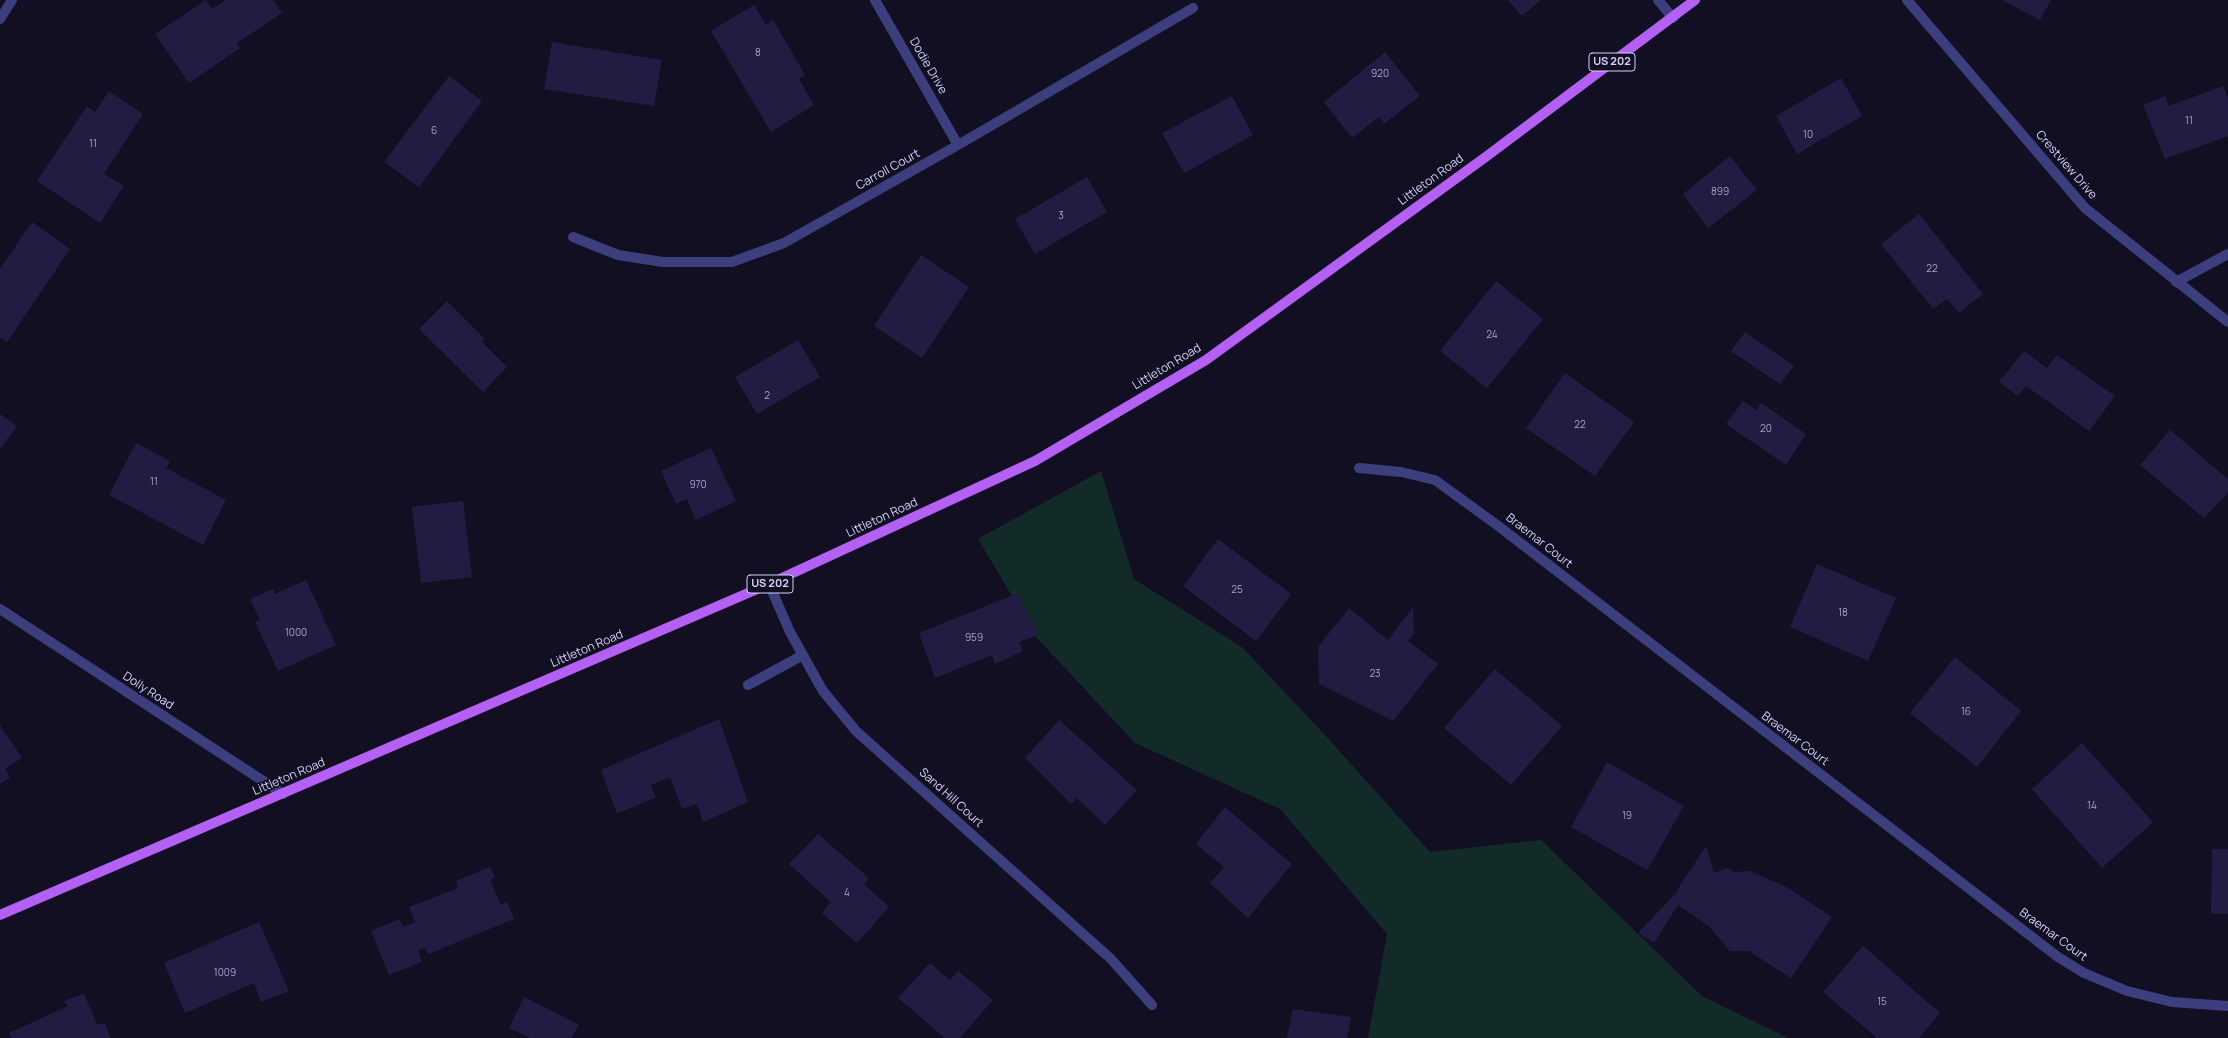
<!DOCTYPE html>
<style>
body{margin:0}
canvas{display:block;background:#110f21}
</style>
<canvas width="2228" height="1038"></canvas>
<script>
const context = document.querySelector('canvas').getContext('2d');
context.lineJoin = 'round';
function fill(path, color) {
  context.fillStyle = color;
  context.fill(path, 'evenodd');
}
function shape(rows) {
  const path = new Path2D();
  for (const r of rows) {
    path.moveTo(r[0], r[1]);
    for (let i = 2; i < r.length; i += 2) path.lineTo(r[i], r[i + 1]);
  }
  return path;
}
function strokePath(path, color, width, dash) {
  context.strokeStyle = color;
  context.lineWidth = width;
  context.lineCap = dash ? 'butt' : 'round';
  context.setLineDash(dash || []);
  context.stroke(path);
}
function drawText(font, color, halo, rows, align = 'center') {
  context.font = font + ' Manrope,sans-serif';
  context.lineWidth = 3.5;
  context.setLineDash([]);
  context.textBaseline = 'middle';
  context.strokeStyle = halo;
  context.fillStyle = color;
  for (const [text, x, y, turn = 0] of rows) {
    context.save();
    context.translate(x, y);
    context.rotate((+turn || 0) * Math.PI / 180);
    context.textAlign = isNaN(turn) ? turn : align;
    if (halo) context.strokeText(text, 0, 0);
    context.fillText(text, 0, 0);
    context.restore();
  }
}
fill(shape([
 [1101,471,1134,579,1243,648,1325,735,1430,852,1541,840,1702,996,1788,1038,1368,1038,1387,934,1280,809,1135,743,1037,638,978,539]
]), '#122b29');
fill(shape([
 [206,0,212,9,226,0,273,0,282,13,237,43,240,48,189,83,155,34],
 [1508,0,1541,0,1522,16],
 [2002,0,2051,0,2040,20],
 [754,5,766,25,773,20,805,75,799,79,814,105,771,132,711,31],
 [552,42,662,60,654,106,544,89],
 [1385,52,1420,96,1384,124,1379,117,1352,138,1324,102],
 [449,76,482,101,419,187,384,162],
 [1841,78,1862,116,1797,154,1776,116],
 [2223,86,2228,99,2228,136,2165,159,2143,105,2165,96,2169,106],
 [109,91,143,114,104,174,124,186,100,223,37,181,87,106,95,112],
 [1232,96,1253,135,1184,173,1162,133],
 [1730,156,1757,190,1708,228,1683,194],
 [1087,177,1107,212,1035,254,1015,219],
 [1919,214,1983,294,1959,313,1947,299,1933,309,1881,244],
 [32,222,70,249,7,342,0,337,0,269],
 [921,255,969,287,922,358,874,326],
 [1496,281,1543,319,1487,388,1440,351],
 [447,301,485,339,482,342,507,367,483,392,419,329],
 [1745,332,1794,366,1780,384,1731,351],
 [798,340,820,377,757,414,735,377],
 [2024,351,2047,368,2057,355,2115,396,2089,431,2026,386,2018,396,1999,382],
 [1565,373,1634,422,1595,476,1526,428],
 [1743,401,1756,410,1761,403,1806,434,1786,465,1726,424],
 [0,414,17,426,0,450],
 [2170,430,2228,479,2228,493,2204,518,2140,465],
 [136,443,170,461,166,468,226,500,203,545,109,495],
 [711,448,736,501,696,520,687,499,676,504,661,471],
 [463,501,472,577,421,583,412,507],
 [1218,539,1291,594,1256,641,1183,586],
 [1817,564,1896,598,1868,661,1790,627],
 [306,580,336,645,278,671,255,622,260,620,250,599,273,589,275,594],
 [1018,593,1038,635,1019,642,1023,651,995,664,992,655,935,678,919,633],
 [1413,607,1414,634,1408,641,1438,664,1393,721,1319,684,1318,647,1349,608,1388,640],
 [1955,657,2021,711,1977,767,1910,713],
 [1495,669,1562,726,1511,785,1444,728],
 [719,719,748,802,703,822,697,804,682,809,670,777,651,785,656,797,617,814,601,770],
 [1059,720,1137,790,1105,825,1077,798,1071,804,1025,758],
 [0,725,22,758,5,769,10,777,0,784],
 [2082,743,2153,822,2102,868,2032,789],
 [1607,762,1684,806,1647,870,1571,827],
 [1225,807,1292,864,1248,918,1210,883,1224,867,1196,844],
 [818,834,869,878,864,884,889,907,857,943,822,913,831,902,789,864],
 [1706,846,1714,873,1728,868,1734,872,1750,871,1788,888,1832,917,1791,978,1749,951,1730,951,1710,927,1678,905,1654,943,1638,933,1677,892,1677,890],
 [2212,849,2228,849,2228,914,2211,914],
 [490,867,495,877,490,880,501,905,507,902,514,919,428,954,425,948,418,950,422,962,389,975,371,931,399,919,403,927,415,922,409,907,458,888,456,881],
 [259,922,289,991,261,1002,254,983,185,1013,164,963],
 [1863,946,1940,1013,1919,1038,1877,1038,1823,992],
 [930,963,950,980,958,971,993,1000,960,1038,945,1038,898,998],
 [84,994,97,1024,105,1024,111,1038,12,1038,9,1033,68,1006,63,1001],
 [524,997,579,1025,571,1038,530,1038,509,1028],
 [1293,1009,1351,1017,1347,1038,1287,1038]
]), '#211c41');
strokePath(shape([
 [875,0,958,145],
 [1658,0,1673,18],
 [1907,0,2085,208,2228,322],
 [0,19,12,0],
 [573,237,618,255,663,262,732,262,784,243,958,145,1193,8],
 [2176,282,2228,254],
 [1359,468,1401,472,1435,480,1497,525,2058,957,2084,973,2127,991,2172,1002,2228,1006],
 [769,584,790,632,823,691,856,731,1111,959,1152,1005],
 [0,609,283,794],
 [748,685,803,655]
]), '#3d3e7e', 10);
strokePath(shape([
 [0,915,769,584,1035,461,1206,360,1487,156,1695,0]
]), '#b460f5', 10);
drawText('10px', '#a7a4cd', null, [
 ["8",758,53],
 ["920",1380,74],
 ["11",2189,121],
 ["6",434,131],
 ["10",1808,135],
 ["11",93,144],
 ["899",1720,192],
 ["3",1061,216],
 ["22",1932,269],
 ["24",1492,335],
 ["2",767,396],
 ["22",1580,425],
 ["20",1766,429],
 ["11",154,482],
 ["970",698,485],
 ["25",1237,590],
 ["18",1843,613],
 ["1000",296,633],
 ["959",974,638],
 ["23",1375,674],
 ["16",1966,712],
 ["14",2092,806],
 ["19",1627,816],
 ["4",847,893],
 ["1009",225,973],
 ["15",1882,1002]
]);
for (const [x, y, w] of [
 [1612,62,46],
 [770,584,46]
]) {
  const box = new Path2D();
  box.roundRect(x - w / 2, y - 9, w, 18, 3);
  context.fillStyle = '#110f21';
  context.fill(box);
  strokePath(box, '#d4d2fc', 1);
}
drawText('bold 11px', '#d4d2fc', null, [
 ["US 202",1612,62],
 ["US 202",770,584]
]);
drawText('12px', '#d4d2fc', '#110f21', [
 ["Dodie Drive",928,66,60],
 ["Crestview Drive",2066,165,49],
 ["Carroll Court",888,170,-29],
 ["Littleton Road",1431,180,-36],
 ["Littleton Road",1167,367,-31],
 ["Littleton Road",882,518,-25],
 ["Braemar Court",1539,541,38],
 ["Littleton Road",587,649,-23],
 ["Dolly Road",148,691,33],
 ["Braemar Court",1795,739,37],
 ["Littleton Road",289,777,-23],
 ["Sand Hill Court",951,798,42],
 ["Braemar Court",2053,935,36]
]);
</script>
